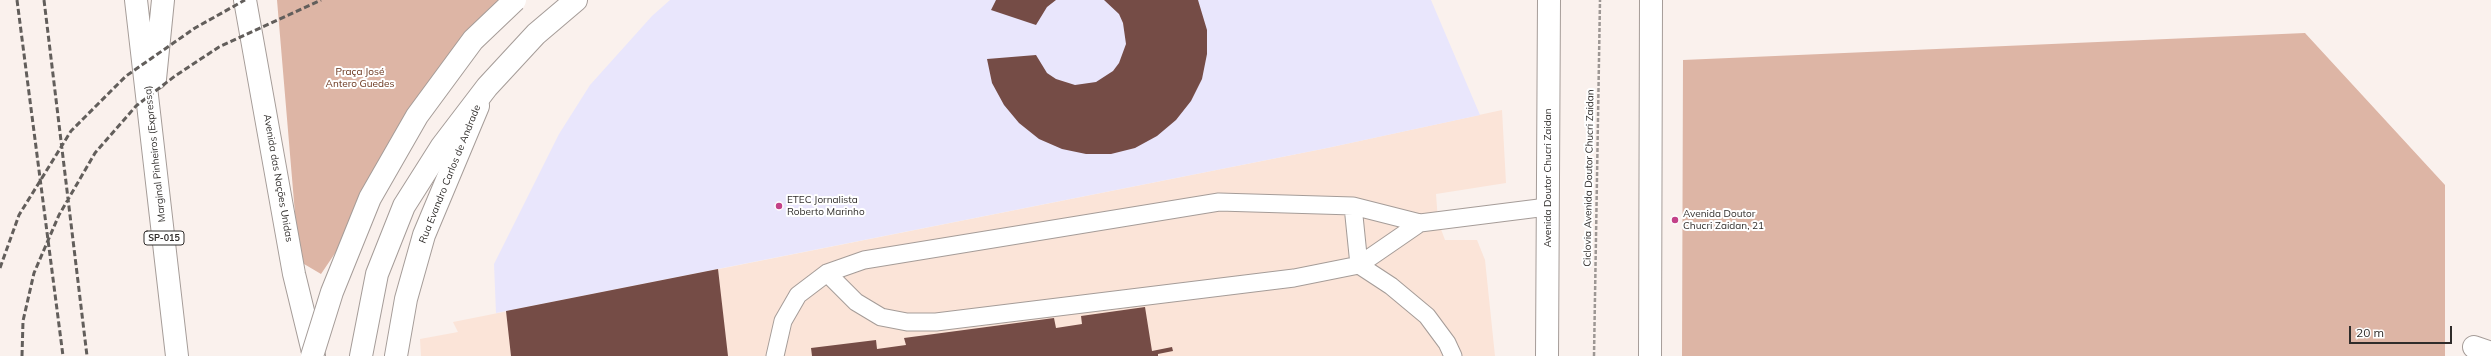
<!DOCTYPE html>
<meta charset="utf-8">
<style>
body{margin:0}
#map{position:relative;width:2491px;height:356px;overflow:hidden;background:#faf1ed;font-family:Mulish,sans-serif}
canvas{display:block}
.scale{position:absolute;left:2349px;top:326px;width:103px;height:18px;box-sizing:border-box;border:2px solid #2f2c2a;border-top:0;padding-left:5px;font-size:12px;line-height:14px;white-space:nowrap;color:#2f2c2a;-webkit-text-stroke:3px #fff;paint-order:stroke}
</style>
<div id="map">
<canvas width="2491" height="356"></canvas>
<div class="scale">20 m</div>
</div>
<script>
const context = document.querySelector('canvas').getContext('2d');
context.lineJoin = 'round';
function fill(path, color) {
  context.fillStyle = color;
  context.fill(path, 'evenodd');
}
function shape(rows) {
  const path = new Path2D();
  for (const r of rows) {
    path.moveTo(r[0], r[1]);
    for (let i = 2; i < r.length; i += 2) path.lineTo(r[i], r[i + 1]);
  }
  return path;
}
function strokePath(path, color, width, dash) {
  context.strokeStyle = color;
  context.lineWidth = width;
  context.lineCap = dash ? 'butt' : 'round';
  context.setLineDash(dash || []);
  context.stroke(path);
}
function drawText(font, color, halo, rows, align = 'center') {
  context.font = font + ' Mulish,sans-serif';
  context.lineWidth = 4;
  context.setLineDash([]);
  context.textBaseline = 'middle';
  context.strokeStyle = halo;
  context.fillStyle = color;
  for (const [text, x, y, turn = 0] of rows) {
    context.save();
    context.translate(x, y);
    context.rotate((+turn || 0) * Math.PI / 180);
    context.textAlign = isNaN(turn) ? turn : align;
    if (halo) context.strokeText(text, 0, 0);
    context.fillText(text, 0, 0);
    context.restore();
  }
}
fill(shape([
 [1502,110,1506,183,1436,194,1438,221,1445,240,1477,240,1485,260,1495,356,421,356,420,339,458,332,453,322,1327,148]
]), '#fbe4d8');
fill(shape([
 [670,0,1431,0,1480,115,1327,148,496,313,494,264,559,134,590,85,652,16]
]), '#e9e6fc');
fill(shape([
 [277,0,524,0,448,86,321,274,299,261],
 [2305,33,2445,185,2445,356,1682,356,1683,60]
]), '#ddb5a5');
fill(shape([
 [996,0,1056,0,1047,7,1036,25,991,10],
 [1104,0,1198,0,1207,30,1207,54,1202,79,1191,101,1176,120,1157,136,1135,148,1111,154,1086,154,1062,149,1039,139,1019,123,1004,105,992,83,987,59,1036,55,1047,73,1056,79,1075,85,1096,82,1113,71,1119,63,1126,44,1123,23,1119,14],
 [718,269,728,356,511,356,506,311],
 [1145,307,1152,351,1172,347,1173,351,1158,354,1158,356,812,356,811,348,876,340,877,349,906,345,904,338,1054,318,1056,328,1082,324,1081,316]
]), '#754c46');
const service = shape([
 [1353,206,1359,265,1391,286,1427,316,1447,343,1453,356],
 [827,273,856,302,881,317,907,322,936,322,1294,278,1359,265,1420,223],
 [775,356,783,321,798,295,827,273,864,260,1219,202,1353,206,1420,223,1547,207]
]);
const minor = shape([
 [2474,347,2491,353]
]);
const primary = shape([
 [396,356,406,299,424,235,478,106],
 [1547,356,1549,0],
 [1650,356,1651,0]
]);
const trunk = shape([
 [245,0,294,274,314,356],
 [361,356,377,274,404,206,442,146,487,87,536,34,576,0]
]);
const motorway = shape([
 [136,0,177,356],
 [155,79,163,0]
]);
strokePath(service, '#a59c98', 19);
strokePath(minor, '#a59c98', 24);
strokePath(primary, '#a59c98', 24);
strokePath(trunk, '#a59c98', 24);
strokePath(motorway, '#a59c98', 24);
strokePath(shape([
 [1594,356,1600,0]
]), '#9d9794', 2.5, [4, 2]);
strokePath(service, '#fff', 17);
strokePath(minor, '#fff', 22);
strokePath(primary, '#fff', 22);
strokePath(trunk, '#fff', 22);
strokePath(motorway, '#fff', 22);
strokePath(shape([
 [17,0,63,356],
 [44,0,87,356],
 [0,268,19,215,71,131,126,76,195,28,245,0],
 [22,356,23,321,34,273,59,215,95,153,136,106,175,76,219,47,321,0]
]), '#625e5b', 3, [6, 3]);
const trunkBridge = shape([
 [312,356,332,292,370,198,417,116,473,40,515,0]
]);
strokePath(trunkBridge, '#a59c98', 24, []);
strokePath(trunkBridge, '#fff', 22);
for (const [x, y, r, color] of [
 [779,206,4,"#c34188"],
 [1675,220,4,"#c34188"]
]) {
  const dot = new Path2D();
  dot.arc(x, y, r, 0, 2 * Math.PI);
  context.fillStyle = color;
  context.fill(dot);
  strokePath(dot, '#fff', 1.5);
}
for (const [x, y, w] of [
 [164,238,40]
]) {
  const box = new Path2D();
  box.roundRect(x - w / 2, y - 7, w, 14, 3);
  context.fillStyle = '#fff';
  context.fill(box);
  strokePath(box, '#2f2c2a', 1);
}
drawText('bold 9px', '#2f2c2a', null, [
 ["SP-015",164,238]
]);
drawText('10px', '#663017', '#fff', [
 ["Praça José",360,72],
 ["Antero Guedes",360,84]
]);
drawText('10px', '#2f2c2a', '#fff', [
 ["Marginal Pinheiros (Expressa)",155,154,-96],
 ["Rua Evandro Carlos de Andrade",450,174,-68],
 ["Avenida das Nações Unidas",278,178,80],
 ["Avenida Doutor Chucri Zaidan",1548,178,-90],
 ["Ciclovia Avenida Doutor Chucri Zaidan",1589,178,-89]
]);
drawText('10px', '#2f2c2a', '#fff', [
 ["ETEC Jornalista",787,200],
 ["Roberto Marinho",787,212],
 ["Avenida Doutor",1683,214],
 ["Chucri Zaidan, 21",1683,226]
], 'left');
</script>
